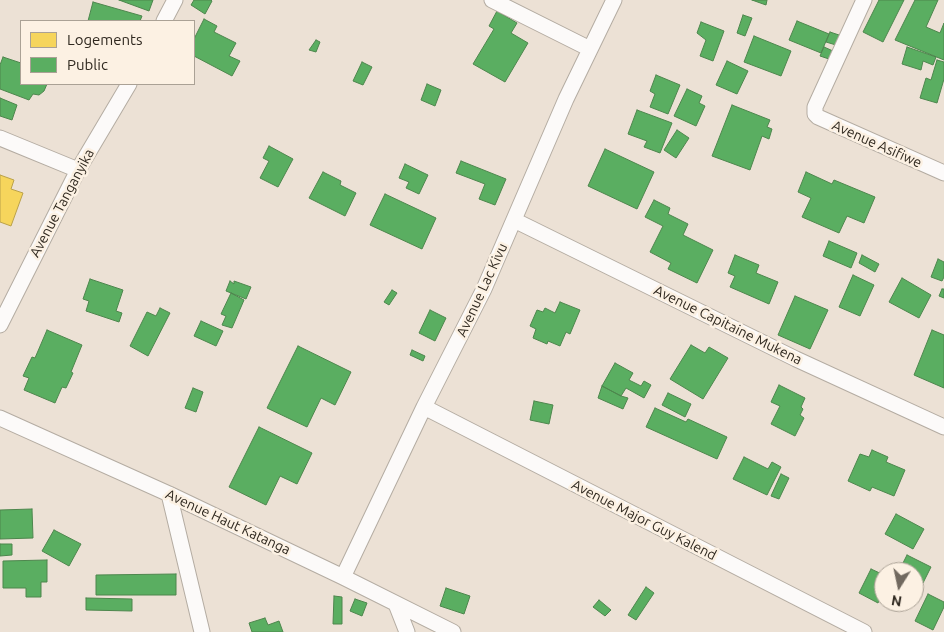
<!DOCTYPE html>
<style>
body{margin:0}
#map{position:relative;width:944px;height:632px;overflow:hidden;background:#ece1d5;font-family:Ubuntu,sans-serif}
canvas{display:block}
.legend{position:absolute;left:20px;top:20px;width:175px;height:65px;box-sizing:border-box;background:#fcf1e3;border:1px solid #aaa195;margin:0;padding:6px 9px;list-style:none;font-size:15px;color:#2f281f}
.legend li{display:flex;align-items:center;gap:10px;height:25px}
.legend b{width:25px;border:1px solid #aaa195}
.north{position:absolute;left:874px;top:562px;width:50px;height:50px;box-sizing:border-box;background:#fcf1e3;border:1px solid #aaa195;border-radius:50%;rotate:190deg;font-size:14px;font-weight:700;line-height:20px;text-align:center;color:#2f281f}
.north::after{content:'';display:block;margin:auto;width:18px;height:22px;background:#71695f;clip-path:polygon(50% 0,100% 100%,50% 72%,0 100%)}
</style>
<div id="map">
<canvas width="944" height="632"></canvas>
<ul class="legend">
<li><b style="height:14px;background:#f6d55c"></b>Logements</li>
<li><b style="height:14px;background:#5aae61"></b>Public</li>
</ul>
<div class="north">N</div>
</div>
<script>
const context = document.querySelector('canvas').getContext('2d');
context.lineJoin = 'round';
function fill(path, color) {
  context.fillStyle = color;
  context.fill(path, 'evenodd');
}
function shape(rows) {
  const path = new Path2D();
  for (const r of rows) {
    path.moveTo(r[0], r[1]);
    for (let i = 2; i < r.length; i += 2) path.lineTo(r[i], r[i + 1]);
  }
  return path;
}
function strokePath(path, color, width, dash) {
  context.strokeStyle = color;
  context.lineWidth = width;
  context.lineCap = dash ? 'butt' : 'round';
  context.setLineDash(dash || []);
  context.stroke(path);
}
function drawText(font, color, halo, rows, align = 'center') {
  context.font = font + ' Ubuntu,sans-serif';
  context.lineWidth = 5;
  context.setLineDash([]);
  context.textBaseline = 'middle';
  context.strokeStyle = halo;
  context.fillStyle = color;
  for (const [text, x, y, turn = 0] of rows) {
    context.save();
    context.translate(x, y);
    context.rotate((+turn || 0) * Math.PI / 180);
    context.textAlign = isNaN(turn) ? turn : align;
    if (halo) context.strokeText(text, 0, 0);
    context.fillText(text, 0, 0);
    context.restore();
  }
}
const homes = shape([
 [0,175,14,180,11,189,23,193,11,226,0,222,0,175]
]);
fill(homes, '#f6d55c');
strokePath(homes, '#baa14a', 1);
const public = shape([
 [119,0,153,0,149,11,119,0],
 [194,0,211,0,212,1,205,14,191,5,194,0],
 [752,0,767,0,766,5,752,0],
 [879,0,904,0,883,42,863,32,879,0],
 [915,0,938,0,926,27,940,33,944,23,944,60,895,40,915,0],
 [93,2,142,16,140,21,88,21,93,2],
 [497,11,517,23,511,33,528,43,505,82,473,64,494,29,489,26,497,11],
 [743,15,752,18,745,36,737,33,743,15],
 [204,19,217,26,214,32,236,43,229,56,240,61,232,76,194,56,194,39,204,19],
 [797,21,829,34,821,53,789,40,797,21],
 [701,22,724,31,713,61,700,56,706,40,697,33,701,22],
 [830,32,839,35,836,45,826,42,830,32],
 [754,36,791,51,781,76,744,62,754,36],
 [316,40,320,42,316,52,309,50,316,40],
 [824,47,833,51,829,59,820,56,824,47],
 [907,47,936,57,933,65,923,61,921,70,902,64,907,47],
 [3,57,21,63,21,84,47,84,44,91,39,95,33,94,29,100,0,89,0,65,3,57],
 [937,60,944,62,944,79,937,103,920,98,926,78,931,80,937,60],
 [727,61,748,71,737,94,716,85,727,61],
 [362,62,372,67,363,85,353,81,362,62],
 [656,75,680,85,668,114,650,107,655,94,650,91,656,75],
 [427,84,441,90,435,106,421,100,427,84],
 [687,89,702,96,699,103,705,106,696,126,674,116,687,89],
 [0,98,17,105,12,120,0,116,0,98],
 [732,105,770,120,767,127,772,129,769,139,762,136,750,170,712,156,732,105],
 [637,110,672,123,660,153,644,147,647,141,628,134,637,110],
 [677,130,689,138,676,158,664,150,677,130],
 [269,146,293,159,278,187,260,178,269,161,263,158,269,146],
 [605,149,654,172,637,209,588,186,605,149],
 [461,161,506,179,495,205,479,199,485,184,456,173,461,161],
 [405,164,428,175,419,194,406,188,409,182,399,178,405,164],
 [323,172,341,181,340,185,356,193,345,216,309,198,323,172],
 [806,172,832,184,834,180,875,197,864,223,847,216,839,233,802,217,811,198,798,192,806,172],
 [385,194,436,218,422,249,370,225,385,194],
 [654,200,670,208,668,214,688,224,683,235,713,250,697,283,668,269,671,263,650,252,663,226,645,217,654,200],
 [829,241,857,253,851,268,823,256,829,241],
 [735,255,759,265,756,273,778,282,769,304,730,287,735,276,728,273,735,255],
 [862,255,879,264,875,272,859,263,862,255],
 [938,259,944,262,944,277,942,281,931,277,938,259],
 [853,275,874,285,860,316,839,307,853,275],
 [902,278,931,295,919,318,889,302,902,278],
 [90,279,123,290,116,311,122,313,119,322,86,311,89,301,83,299,90,279],
 [230,281,234,284,234,281,251,287,246,299,226,291,230,281],
 [942,289,944,289,944,298,939,296,942,289],
 [392,290,397,293,389,305,384,302,392,290],
 [231,293,244,300,232,328,222,325,226,316,221,314,231,293],
 [795,296,828,310,810,349,778,335,795,296],
 [560,302,580,310,570,334,566,332,560,346,548,341,547,344,533,338,536,329,530,326,537,310,543,312,545,308,555,313,560,302],
 [160,308,170,313,148,356,130,346,147,312,156,316,160,308],
 [430,310,446,318,435,341,419,333,430,310],
 [201,321,223,331,216,346,194,336,201,321],
 [47,330,82,345,71,372,73,373,66,388,62,387,55,403,24,390,29,378,23,376,32,357,35,358,47,330],
 [932,330,944,335,944,388,914,375,932,330],
 [691,345,705,353,709,347,728,358,703,399,670,379,691,345],
 [298,346,351,372,335,405,321,398,307,427,267,408,298,346],
 [412,350,425,356,423,361,410,355,412,350],
 [615,363,633,373,629,380,641,386,644,381,651,385,644,398,626,388,621,396,602,386,615,363],
 [779,385,805,398,801,407,803,409,800,415,804,418,795,436,771,424,780,406,771,402,779,385],
 [602,386,621,396,628,398,623,409,598,398,602,386],
 [193,388,203,392,196,412,185,408,193,388],
 [668,393,691,404,685,417,662,405,668,393],
 [534,401,553,405,549,424,530,420,534,401],
 [655,408,686,422,688,419,727,437,717,459,646,427,655,408],
 [259,427,312,453,297,484,280,476,266,505,229,487,259,427],
 [872,450,888,457,886,462,905,470,894,496,872,487,870,491,848,481,860,454,869,457,872,450],
 [744,457,768,469,772,462,781,467,767,495,733,479,744,457],
 [781,474,789,478,779,499,771,496,781,474],
 [32,509,33,538,0,539,0,510,32,509],
 [896,514,924,529,913,549,885,534,896,514],
 [54,530,81,544,69,566,42,551,54,530],
 [0,544,12,544,12,555,0,556,0,544],
 [907,555,931,567,923,583,914,579,914,572,899,571,907,555],
 [47,560,47,582,41,582,41,597,26,597,26,588,3,588,3,561,47,560],
 [871,569,884,575,884,589,878,603,859,593,871,569],
 [176,574,176,595,96,595,96,575,176,574],
 [646,587,654,593,636,620,628,615,646,587],
 [446,588,470,596,464,614,440,606,446,588],
 [928,594,944,602,944,607,933,630,915,621,928,594],
 [334,596,342,597,342,624,333,624,334,596],
 [86,598,132,599,132,611,86,610,86,598],
 [355,599,367,603,362,616,350,611,355,599],
 [599,600,611,610,605,616,593,607,599,600],
 [265,618,268,625,279,621,283,632,252,632,249,623,265,618]
]);
fill(public, '#5aae61');
strokePath(public, '#4d864d', 1);
const minor = shape([
 [492,0,590,49],
 [864,0,815,107,815,114,818,117,944,173],
 [164,21,175,0],
 [0,138,78,170],
 [514,220,796,359,944,427],
 [0,325,78,170,129,84],
 [424,407,864,632],
 [0,418,169,494,343,577,453,632],
 [169,494,202,632],
 [343,577,424,407,484,289,566,99,614,0],
 [396,604,407,632]
]);
strokePath(minor, '#b4aca2', 17);
strokePath(minor, '#fcfaf9', 15);
drawText('14px', '#2f281f', '#fcf1e3', [
 ["Avenue Asifiwe",877,144,24],
 ["Avenue Tanganyika",62,203,-62],
 ["Avenue Lac Kivu",482,290,-65],
 ["Avenue Capitaine Mukena",728,325,26],
 ["Avenue Major Guy Kalend",644,520,27],
 ["Avenue Haut Katanga",228,522,25]
]);
</script>
